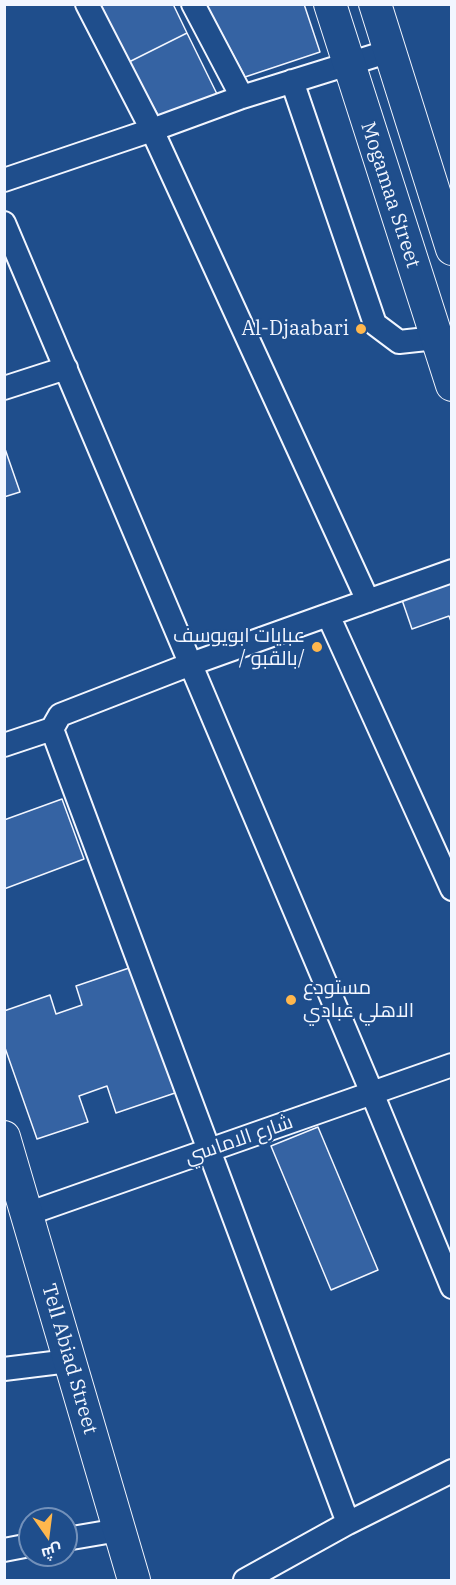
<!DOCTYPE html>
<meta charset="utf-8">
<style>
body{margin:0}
#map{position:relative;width:456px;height:1585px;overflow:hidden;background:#1f4e8c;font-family:"IBM Plex Serif",Cairo,serif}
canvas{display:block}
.frame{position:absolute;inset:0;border:6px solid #f2f6ff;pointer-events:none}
.north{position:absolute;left:18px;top:1507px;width:60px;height:60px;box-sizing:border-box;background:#1f4e8c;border:2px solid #7391ba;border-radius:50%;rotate:166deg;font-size:16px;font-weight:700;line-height:24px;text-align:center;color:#f2f6ff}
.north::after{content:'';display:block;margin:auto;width:21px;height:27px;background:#ffb74d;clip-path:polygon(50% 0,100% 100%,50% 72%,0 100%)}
</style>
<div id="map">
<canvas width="456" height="1585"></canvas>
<div class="frame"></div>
<div class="north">ش</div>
</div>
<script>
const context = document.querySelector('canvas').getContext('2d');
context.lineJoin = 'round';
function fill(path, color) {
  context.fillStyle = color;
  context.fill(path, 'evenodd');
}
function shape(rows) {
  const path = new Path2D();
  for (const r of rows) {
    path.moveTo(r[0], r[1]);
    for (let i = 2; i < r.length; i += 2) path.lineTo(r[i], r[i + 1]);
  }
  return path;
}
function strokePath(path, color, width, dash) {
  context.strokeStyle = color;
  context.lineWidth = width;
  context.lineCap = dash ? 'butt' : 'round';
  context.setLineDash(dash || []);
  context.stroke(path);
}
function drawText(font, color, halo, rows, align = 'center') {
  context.font = font + ' "IBM Plex Serif",Cairo,serif';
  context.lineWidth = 4.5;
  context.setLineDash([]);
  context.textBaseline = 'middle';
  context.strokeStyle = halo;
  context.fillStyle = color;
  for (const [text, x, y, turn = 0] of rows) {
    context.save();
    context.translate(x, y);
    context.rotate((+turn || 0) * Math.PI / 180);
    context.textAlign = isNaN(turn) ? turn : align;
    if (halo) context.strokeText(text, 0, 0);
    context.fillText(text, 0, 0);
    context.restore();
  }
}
const building = shape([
 [98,4,173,4,187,33,129,62,98,4],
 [206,4,304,4,320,52,245,77,206,4],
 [187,33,217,94,159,117,129,62,187,33],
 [4,446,20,492,4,497,4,446],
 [452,580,452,624,449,616,412,629,401,597,452,580],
 [62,799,84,859,4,889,4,820,62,799],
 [132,967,175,1093,116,1113,107,1086,79,1096,88,1122,37,1139,4,1045,4,1011,50,995,56,1014,82,1005,76,986,132,967],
 [318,1127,378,1270,331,1290,271,1146,318,1127]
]);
fill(building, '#3563a3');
strokePath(building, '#f2f6ff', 1.5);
const street = shape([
 [87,4,152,130,368,601],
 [193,4,242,97],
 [292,81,375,324,399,342,436,338],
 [4,180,152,130,242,97,390,51],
 [4,223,372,1093,452,1287],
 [4,388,66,368],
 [452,571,328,615,452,889],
 [328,615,191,664,60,715,52,729,348,1523],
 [4,745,52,729],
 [27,1214,452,1065],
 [4,1369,69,1361],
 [66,1539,119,1530],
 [4,1550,30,1545],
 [245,1580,348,1523,452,1471]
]);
const secondary = shape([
 [330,4,452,385],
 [375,4,452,249],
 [4,1137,134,1580]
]);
strokePath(street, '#f2f6ff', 26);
strokePath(secondary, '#f2f6ff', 34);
strokePath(street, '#1f4e8c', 22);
strokePath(secondary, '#1f4e8c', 32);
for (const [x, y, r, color] of [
 [361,329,6,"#ffb74d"],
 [317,647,6,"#ffb74d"],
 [291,1000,6,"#ffb74d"]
]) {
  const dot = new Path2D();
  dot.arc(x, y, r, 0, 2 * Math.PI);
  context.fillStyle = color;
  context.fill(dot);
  strokePath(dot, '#1f4e8c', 2);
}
drawText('20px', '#f2f6ff', '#1f4e8c', [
 ["Mogamaa Street",390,195,72],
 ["شارع الاماسي",239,1140,-19],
 ["Tell Abiad Street",69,1359,74]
]);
drawText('20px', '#f2f6ff', '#1f4e8c', [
 ["Al-Djaabari",349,329],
 ["عبايات ابويوسف",305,636],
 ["/ بالقبو/",305,659],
 ["مستودع",303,988,"left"],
 ["الاهلي عبادي",303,1011,"left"]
], 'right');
</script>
